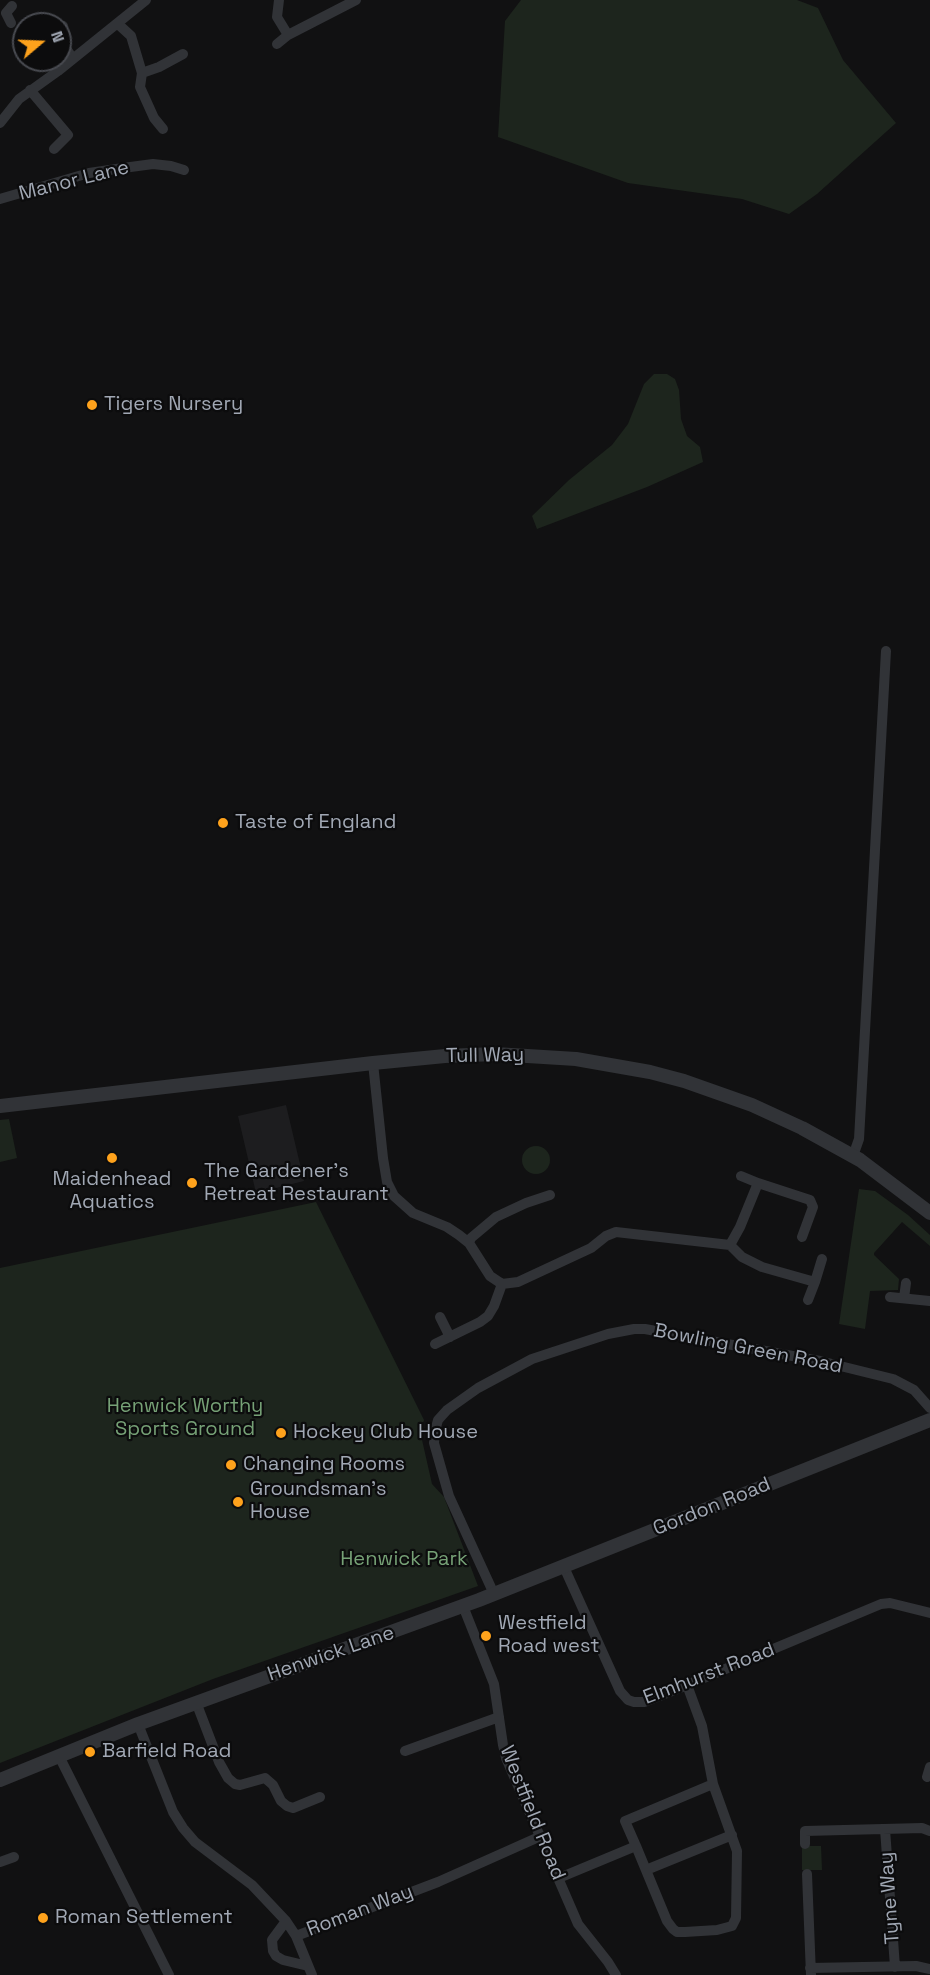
<!DOCTYPE html>
<style>
body{margin:0}
#map{position:relative;width:930px;height:1975px;overflow:hidden;background:#111112;font-family:"Space Grotesk",sans-serif}
canvas{display:block}
.north{position:absolute;left:12px;top:12px;width:60px;height:60px;box-sizing:border-box;background:#0c0c0d;border:2px solid #484a50;border-radius:50%;rotate:71deg;font-size:16px;font-weight:700;line-height:24px;text-align:center;color:#a1a8b4}
.north::after{content:'';display:block;margin:auto;width:21px;height:27px;background:#fea21c;clip-path:polygon(50% 0,100% 100%,50% 72%,0 100%)}
</style>
<div id="map">
<canvas width="930" height="1975"></canvas>
<div class="north">N</div>
</div>
<script>
const context = document.querySelector('canvas').getContext('2d');
context.lineJoin = 'round';
function fill(path, color) {
  context.fillStyle = color;
  context.fill(path, 'evenodd');
}
function shape(rows) {
  const path = new Path2D();
  for (const r of rows) {
    if (r.length === 3) {
      path.moveTo(r[0] + r[2], r[1]);
      path.arc(r[0], r[1], r[2], 0, 2 * Math.PI);
      continue;
    }
    path.moveTo(r[0], r[1]);
    for (let i = 2; i < r.length; i += 2) path.lineTo(r[i], r[i + 1]);
  }
  return path;
}
function strokePath(path, color, width, dash) {
  context.strokeStyle = color;
  context.lineWidth = width;
  context.lineCap = dash ? 'butt' : 'round';
  context.setLineDash(dash || []);
  context.stroke(path);
}
function drawText(font, color, halo, rows, align = 'center') {
  context.font = font + ' "Space Grotesk",sans-serif';
  context.lineWidth = 4.5;
  context.setLineDash([]);
  context.textBaseline = 'middle';
  context.strokeStyle = halo;
  context.fillStyle = color;
  for (const [text, x, y, turn = 0] of rows) {
    context.save();
    context.translate(x, y);
    context.rotate((+turn || 0) * Math.PI / 180);
    context.textAlign = isNaN(turn) ? turn : align;
    if (halo) context.strokeText(text, 0, 0);
    context.fillText(text, 0, 0);
    context.restore();
  }
}
fill(shape([
 [286,1105,304,1181,256,1193,238,1116]
]), '#1d1d1f');
fill(shape([
 [521,0,797,0,818,8,843,60,896,123,817,194,789,214,742,199,628,183,498,137,505,21],
 [654,374,667,374,675,379,679,390,681,419,687,436,700,447,703,462,647,487,537,529,532,516,569,480,612,445,628,424,644,384],
 [9,1119,17,1158,0,1162,0,1120],
 [536,1160,14],
 [859,1189,875,1191,908,1215,930,1235,930,1246,902,1222,874,1253,874,1255,899,1279,898,1290,870,1291,865,1329,839,1324],
 [316,1202,424,1420,420,1431,432,1484,444,1497,478,1586,213,1679,0,1763,0,1268],
 [802,1846,821,1846,822,1870,802,1870]
]), '#1d251d');
strokePath(shape([
 [279,0,277,17,288,35],
 [41,17,47,24],
 [11,23,6,13,12,6],
 [118,24,131,36,142,73,140,87,154,118,163,129],
 [60,28,63,26],
 [60,39,73,59],
 [277,44,288,35,356,0],
 [142,73,159,67,183,54],
 [30,90,68,135,54,149],
 [0,123,19,99,58,71,146,0],
 [0,199,89,173,123,168,153,164,171,166,184,170],
 [373,1063,383,1158,387,1182,394,1196,413,1213,447,1227,459,1235,469,1243,490,1276,502,1284,518,1282,591,1248,606,1236,616,1232,730,1245,742,1257,762,1267,815,1282,822,1259],
 [853,1156,859,1139,886,651],
 [758,1183,810,1200,813,1207,802,1237],
 [469,1243,471,1238,496,1217,526,1203,550,1195],
 [730,1245,740,1227,758,1183,741,1176],
 [890,1297,930,1301],
 [904,1298,906,1283],
 [808,1300,815,1282],
 [440,1317,450,1337],
 [435,1344,480,1322,488,1316,494,1306,502,1284],
 [564,1567,620,1691,628,1700,634,1702,644,1702,687,1685,881,1604,890,1603,930,1613],
 [494,1594,449,1496,434,1443,435,1431,438,1420,447,1410,478,1388,532,1359,608,1334,634,1329,645,1329,820,1361,893,1379,914,1390,930,1408],
 [463,1606,494,1684,503,1745,506,1758,578,1924,608,1962,616,1975],
 [196,1702,219,1762,228,1778,235,1784,240,1785,265,1778,273,1785,281,1801,287,1806,293,1808,320,1797],
 [138,1724,173,1812,183,1828,195,1842,252,1885,286,1921,296,1936,438,1882,541,1836],
 [405,1751,499,1717],
 [59,1756,169,1975],
 [927,1777,930,1767],
 [885,1829,895,1967],
 [805,1844,805,1831,922,1828,930,1831],
 [636,1846,667,1921,673,1929,677,1932,685,1932,717,1930,732,1926,736,1918,737,1851,713,1784],
 [0,1862,14,1857],
 [646,1870,732,1835],
 [807,1874,811,1975],
 [559,1878,636,1846,625,1821,713,1784,702,1726,687,1685],
 [286,1921,272,1940,273,1951,276,1956,283,1960,308,1966],
 [296,1936,312,1975],
 [810,1968,916,1966,930,1969]
]), '#313337', 10);
strokePath(shape([
 [0,1106,373,1063,445,1056,495,1054,576,1059,650,1072,684,1081,752,1105,802,1128,860,1160,930,1213],
 [0,1780,138,1724,479,1600,930,1420]
]), '#313337', 14);
for (const [x, y, r, color] of [
 [92,405,6,"#fea21c"],
 [223,823,6,"#fea21c"],
 [112,1158,6,"#fea21c"],
 [192,1183,6,"#fea21c"],
 [281,1433,6,"#fea21c"],
 [231,1465,6,"#fea21c"],
 [238,1502,6,"#fea21c"],
 [486,1636,6,"#fea21c"],
 [90,1752,6,"#fea21c"],
 [43,1918,6,"#fea21c"]
]) {
  const dot = new Path2D();
  dot.arc(x, y, r, 0, 2 * Math.PI);
  context.fillStyle = color;
  context.fill(dot);
  strokePath(dot, '#0c0c0d', 2);
}
drawText('20px', '#a1a8b4', '#0c0c0d', [
 ["Manor Lane",74,181,-14],
 ["Tull Way",485,1056,-1],
 ["Bowling Green Road",748,1349,11],
 ["Gordon Road",712,1507,-22],
 ["Henwick Lane",331,1654,-19],
 ["Elmhurst Road",709,1674,-21],
 ["Westfield Road",532,1813,68],
 ["Tyne Way",890,1898,-94],
 ["Roman Way",360,1911,-21]
]);
drawText('20px', '#a1a8b4', '#0c0c0d', [
 ["Tigers Nursery",104,405],
 ["Taste of England",235,823],
 ["The Gardener's",204,1172],
 ["Retreat Restaurant",204,1195],
 ["Maidenhead",112,1180,"center"],
 ["Aquatics",112,1203,"center"],
 ["Hockey Club House",293,1433],
 ["Changing Rooms",243,1465],
 ["Groundsman's",250,1490],
 ["House",250,1513],
 ["Westfield",498,1624],
 ["Road west",498,1647],
 ["Barfield Road",102,1752],
 ["Roman Settlement",55,1918]
], 'left');
drawText('20px', '#76a176', '#0c0c0d', [
 ["Henwick Worthy",185,1407],
 ["Sports Ground",185,1430],
 ["Henwick Park",404,1560]
]);
</script>
